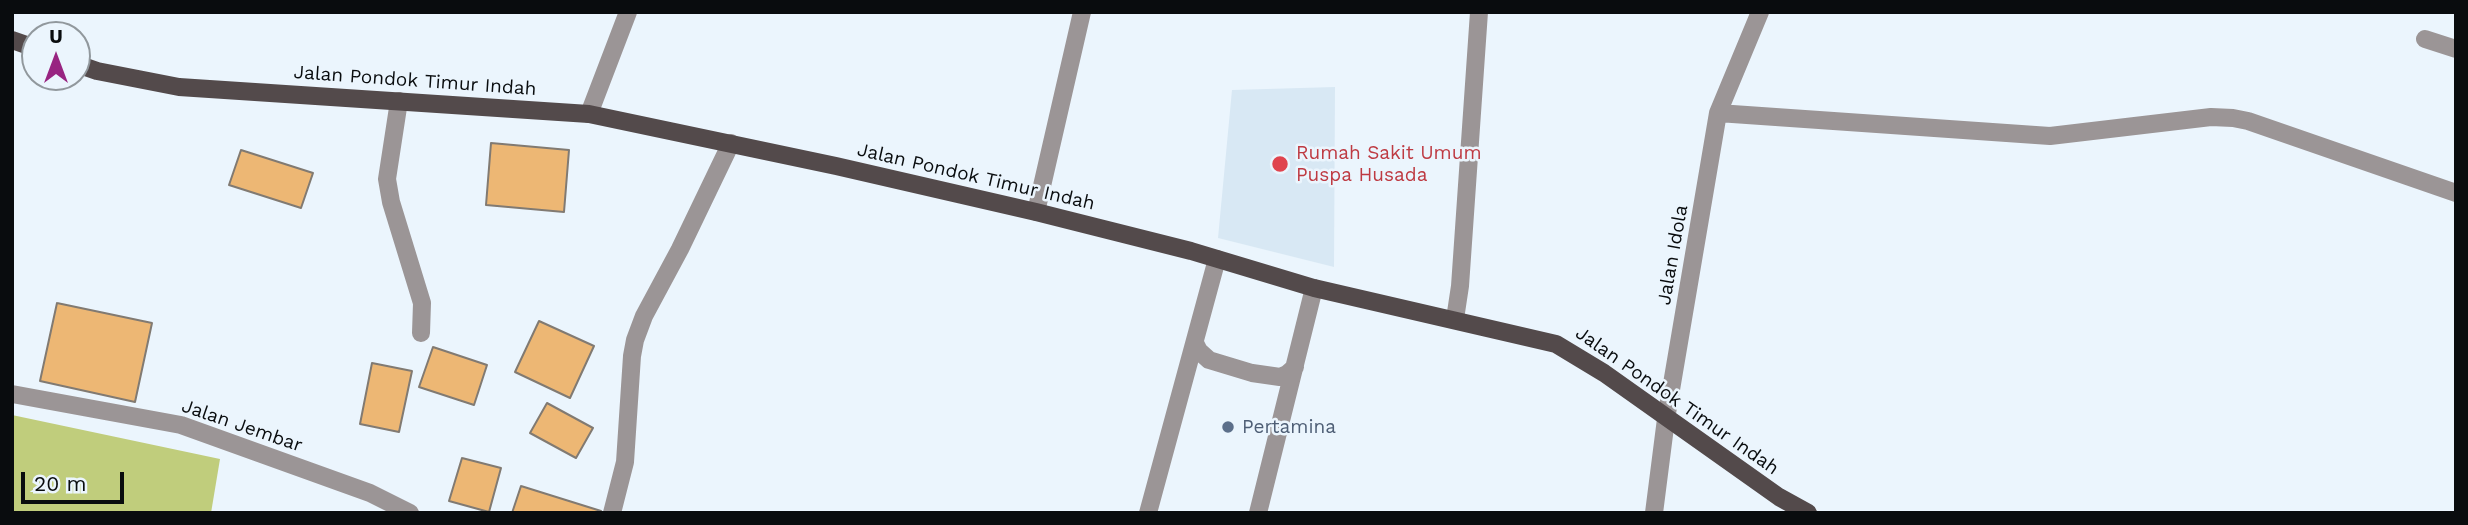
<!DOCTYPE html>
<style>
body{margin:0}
#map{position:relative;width:2468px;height:525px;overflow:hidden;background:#ebf5fd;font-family:"Work Sans",sans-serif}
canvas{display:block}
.frame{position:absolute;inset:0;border:14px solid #090c0e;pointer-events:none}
.north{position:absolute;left:21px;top:21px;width:70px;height:70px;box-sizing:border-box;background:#ebf5fd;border:2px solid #91989d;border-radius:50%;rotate:0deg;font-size:19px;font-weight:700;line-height:28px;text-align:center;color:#090c0e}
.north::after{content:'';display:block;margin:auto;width:24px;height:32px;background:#982481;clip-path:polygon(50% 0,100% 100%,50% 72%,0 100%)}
.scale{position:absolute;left:21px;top:472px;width:103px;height:32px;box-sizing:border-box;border:4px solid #090c0e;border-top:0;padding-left:9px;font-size:21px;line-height:24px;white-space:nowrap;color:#090c0e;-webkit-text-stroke:5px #ebf5fd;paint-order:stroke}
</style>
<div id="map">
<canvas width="2468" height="525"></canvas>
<div class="frame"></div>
<div class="north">U</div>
<div class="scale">20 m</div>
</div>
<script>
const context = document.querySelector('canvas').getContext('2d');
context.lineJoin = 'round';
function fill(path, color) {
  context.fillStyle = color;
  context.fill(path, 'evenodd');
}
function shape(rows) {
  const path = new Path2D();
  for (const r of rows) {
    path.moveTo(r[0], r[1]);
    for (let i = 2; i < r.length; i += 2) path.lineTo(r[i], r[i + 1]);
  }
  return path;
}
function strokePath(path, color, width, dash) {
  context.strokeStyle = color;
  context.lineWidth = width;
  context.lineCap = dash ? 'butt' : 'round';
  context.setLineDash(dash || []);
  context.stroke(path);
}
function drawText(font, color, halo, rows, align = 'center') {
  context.font = font + ' "Work Sans",sans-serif';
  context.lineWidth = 5;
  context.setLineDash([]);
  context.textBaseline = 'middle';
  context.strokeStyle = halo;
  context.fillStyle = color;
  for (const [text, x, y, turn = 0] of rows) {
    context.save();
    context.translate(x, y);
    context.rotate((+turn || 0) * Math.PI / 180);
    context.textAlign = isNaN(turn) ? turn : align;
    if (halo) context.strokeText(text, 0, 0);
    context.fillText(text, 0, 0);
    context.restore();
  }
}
fill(shape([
 [1335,87,1334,267,1218,238,1232,90]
]), '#d8e8f4');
fill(shape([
 [12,415,220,459,211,513,12,513]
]), '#c0cd7c');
const building = shape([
 [491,143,569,150,564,212,486,205,491,143],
 [241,150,313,173,301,208,229,185,241,150],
 [57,303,152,323,135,402,40,381,57,303],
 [539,321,594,346,570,398,515,372,539,321],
 [433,347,487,365,474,405,419,387,433,347],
 [372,363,412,371,399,432,360,424,372,363],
 [547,403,593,428,576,458,530,433,547,403],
 [462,458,501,468,489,512,449,501,462,458],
 [521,486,601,511,601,513,512,513,521,486]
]);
fill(building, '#edb774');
strokePath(building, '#817a72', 2);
strokePath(shape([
 [2425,39,2456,49],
 [399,101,387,179,391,202,422,303,421,333],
 [1718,113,2050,136,2211,117,2233,118,2248,121,2456,193],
 [589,114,628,12],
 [1036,212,1082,12],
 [1455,319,1460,286,1479,12],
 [1195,343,1199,351,1209,360,1252,373,1280,377,1287,374,1295,367],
 [12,394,181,425,370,493,410,513],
 [612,513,625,462,632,356,635,340,644,316,680,249,731,143],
 [1148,513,1217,259],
 [1258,513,1314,288],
 [1654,513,1666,419,1718,113,1760,12]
]), '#9b9596', 18);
strokePath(shape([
 [12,40,35,48],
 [77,64,97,71,179,87,589,114,836,166,1036,212,1191,251,1314,288,1556,344,1604,373,1779,497,1808,513]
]), '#534a4b', 18);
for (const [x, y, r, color] of [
 [1280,164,9,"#e0444e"],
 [1228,427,7,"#5c6f8a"]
]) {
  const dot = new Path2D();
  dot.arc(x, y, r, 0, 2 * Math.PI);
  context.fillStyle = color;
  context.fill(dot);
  strokePath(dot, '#ebf5fd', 2.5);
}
drawText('19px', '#090c0e', '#ebf5fd', [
 ["Jalan Pondok Timur Indah",415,81,4],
 ["Jalan Pondok Timur Indah",976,177,13],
 ["Jalan Idola",1673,255,-80],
 ["Jalan Pondok Timur Indah",1677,401,35],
 ["Jalan Jembar",242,426,19]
]);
drawText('19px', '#be3a42', '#ebf5fd', [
 ["Rumah Sakit Umum",1296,153],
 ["Puspa Husada",1296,175]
], 'left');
drawText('19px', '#4e5e75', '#ebf5fd', [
 ["Pertamina",1242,427]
], 'left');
</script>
